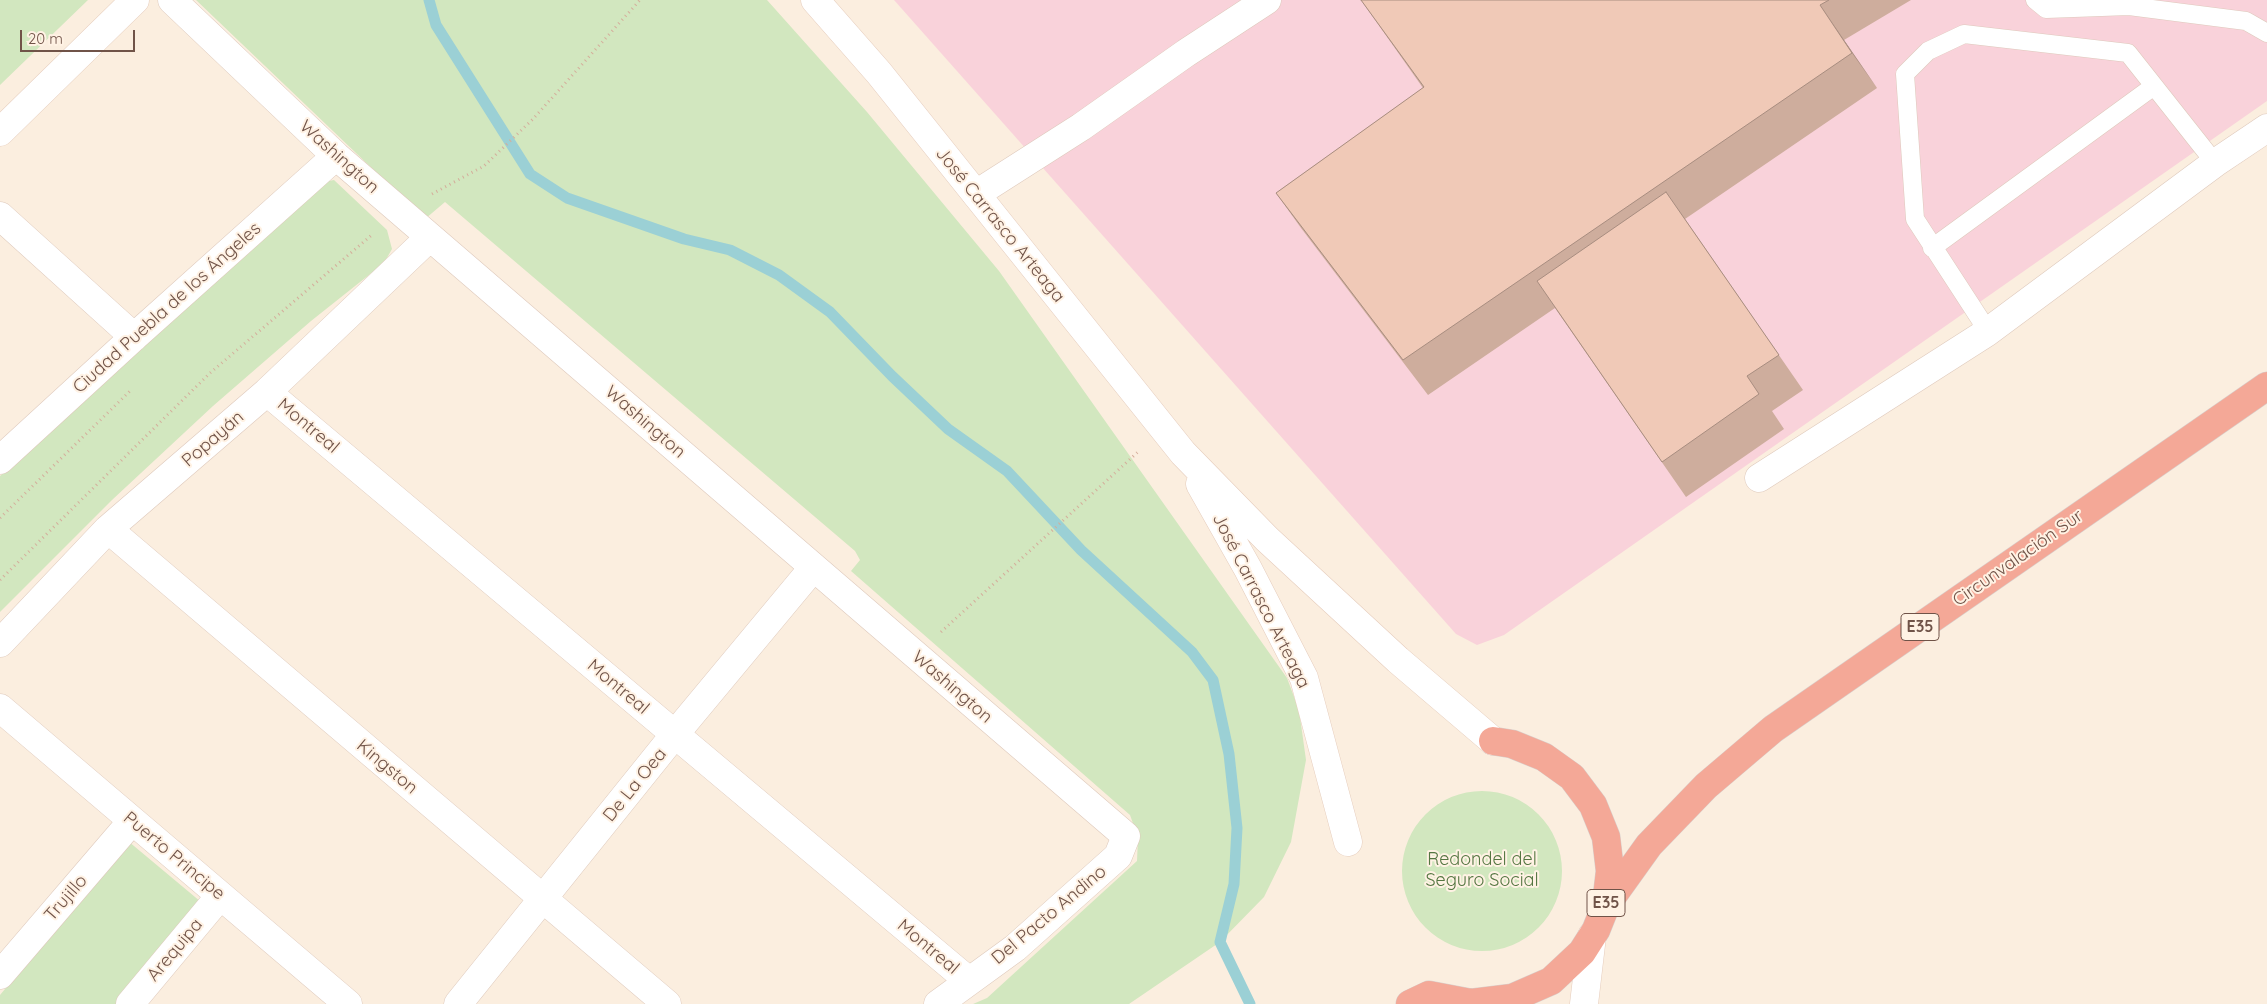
<!DOCTYPE html>
<meta charset="utf-8">
<style>
body{margin:0}
#map{position:relative;width:2267px;height:1004px;overflow:hidden;background:#fbeedf;font-family:Quicksand,sans-serif}
canvas{display:block}
.scale{position:absolute;left:20px;top:30px;width:115px;height:22px;box-sizing:border-box;border:2px solid #705348;border-top:0;padding-left:6px;font-size:15px;line-height:18px;white-space:nowrap;color:#705348;-webkit-text-stroke:4px #fff2e4;paint-order:stroke}
</style>
<div id="map">
<canvas width="2267" height="1004"></canvas>
<div class="scale">20 m</div>
</div>
<script>
const context = document.querySelector('canvas').getContext('2d');
context.lineJoin = 'round';
function fill(path, color) {
  context.fillStyle = color;
  context.fill(path, 'evenodd');
}
function shape(rows) {
  const path = new Path2D();
  for (const r of rows) {
    if (r.length === 3) {
      path.moveTo(r[0] + r[2], r[1]);
      path.arc(r[0], r[1], r[2], 0, 2 * Math.PI);
      continue;
    }
    path.moveTo(r[0], r[1]);
    for (let i = 2; i < r.length; i += 2) path.lineTo(r[i], r[i + 1]);
  }
  return path;
}
function strokePath(path, color, width, dash) {
  context.strokeStyle = color;
  context.lineWidth = width;
  context.lineCap = dash ? 'butt' : 'round';
  context.setLineDash(dash || []);
  context.stroke(path);
}
function drawText(font, color, halo, rows, align = 'center') {
  context.font = font + ' Quicksand,sans-serif';
  context.lineWidth = 4;
  context.setLineDash([]);
  context.textBaseline = 'middle';
  context.strokeStyle = halo;
  context.fillStyle = color;
  for (const [text, x, y, turn = 0] of rows) {
    context.save();
    context.translate(x, y);
    context.rotate((+turn || 0) * Math.PI / 180);
    context.textAlign = isNaN(turn) ? turn : align;
    if (halo) context.strokeText(text, 0, 0);
    context.fillText(text, 0, 0);
    context.restore();
  }
}
fill(shape([
 [894,0,2267,0,2267,101,1504,635,1477,645,1456,634]
]), '#f9d2da');
fill(shape([
 [0,0,88,0,0,85],
 [196,0,767,0,867,112,999,271,1287,678,1299,710,1306,760,1291,842,1264,897,1220,942,1129,1004,973,1004,987,998,1137,861,1138,837,1130,815,851,571,860,560,855,551,445,202,425,219],
 [334,180,387,230,392,249,384,263,311,321,213,406,112,500,0,612,0,476,173,316,324,182],
 [1482,871,80],
 [128,841,201,902,116,1004,0,1004,0,995]
]), '#d2e7bf');
strokePath(shape([
 [429,0,436,25,530,174,567,198,684,239,730,250,779,275,830,312,892,376,948,429,1007,471,1081,550,1192,652,1213,680,1229,754,1237,828,1234,884,1220,942,1250,1004]
]), '#9bd0d5', 11);
const lane = shape([
 [2035,0,2046,9,2129,6,2246,21,2267,33],
 [1932,248,2154,86],
 [1986,333,1980,319,1915,219,1905,74,1928,51,1964,34,2128,53,2215,163]
]);
const street = shape([
 [172,0,336,156,1126,836,1118,856,1015,948,938,1004],
 [976,194,1081,127,1186,53,1267,0],
 [0,216,134,337],
 [267,392,969,981],
 [0,460,134,337,336,156],
 [1759,478,1986,333,2215,163,2267,128],
 [108,529,667,1004],
 [0,643,108,529,267,392,430,237],
 [0,708,348,1004],
 [0,975,132,821],
 [130,1004,220,896],
 [458,1004,675,734,813,568]
]);
const secondary = shape([
 [815,0,879,73,1183,453,1267,539,1398,660,1493,741],
 [0,132,135,0],
 [1200,484,1248,569,1304,678,1348,842],
 [1584,1004,1592,936]
]);
const highway = shape([
 [1606,905,1649,845,1706,786,1773,729,2267,386],
 [1410,1004,1429,995,1471,1003,1512,998,1551,981,1582,952,1596,930,1606,905,1610,871,1606,837,1593,805,1572,777,1544,757,1512,744,1493,741]
]);
strokePath(lane, '#dec9bc', 19);
strokePath(street, '#dec9bc', 29);
strokePath(secondary, '#e5ccbc', 29);
strokePath(highway, '#d7cfcc', 29);
strokePath(shape([
 [432,194,484,166,533,119,640,0],
 [0,518,131,390],
 [0,580,210,373,373,234],
 [941,632,1139,451]
]), '#d4ad9b', 3, [1, 4]);
strokePath(lane, '#fff', 18);
strokePath(street, '#fff', 28);
strokePath(secondary, '#fff', 28);
strokePath(highway, '#f4a897', 28);
fill(shape([
 [1361,0,1911,0,1844,40,1877,88,1685,219,1803,390,1772,411,1784,429,1686,497,1555,308,1428,395,1301,228,1276,193,1423,88]
]), '#cead9d');
fill(shape([
 [1820,5,1844,40,1877,88,1852,53]
]), '#a88d80');
const building = shape([
 [1361,0,1829,0,1820,5,1852,53,1403,360,1276,193,1424,87,1361,0],
 [1666,192,1779,355,1747,376,1759,394,1662,462,1537,281,1666,192]
]);
fill(building, '#f0c9b7');
strokePath(building, '#a88d80', 1);
for (const [x, y, w] of [
 [1920,627,38],
 [1606,903,38]
]) {
  const box = new Path2D();
  box.roundRect(x - w / 2, y - 13.5, w, 27, 4);
  context.fillStyle = '#fff2e4';
  context.fill(box);
  strokePath(box, '#705348', 1);
}
drawText('bold 16px', '#705348', null, [
 ["E35",1920,627],
 ["E35",1606,903]
]);
drawText('18px', '#705348', '#fff2e4', [
 ["Washington",339,157,42],
 ["José Carrasco Arteaga",1000,225,51],
 ["Ciudad Puebla de los Ángeles",167,308,-42],
 ["Washington",645,422,41],
 ["Montreal",308,426,40],
 ["Popayán",213,439,-41],
 ["Circunvalación Sur",2018,558,-35],
 ["José Carrasco Arteaga",1261,601,63],
 ["Montreal",618,687,40],
 ["Washington",952,687,41],
 ["Kingston",387,767,40],
 ["De La Oea",635,785,-51],
 ["Puerto Principe",174,856,40],
 ["Trujillo",66,898,-49],
 ["Del Pacto Andino",1049,915,-40],
 ["Montreal",928,947,40],
 ["Arequipa",175,950,-50]
]);
drawText('18px', '#547641', '#fff2e4', [
 ["Redondel del",1482,860],
 ["Seguro Social",1482,881]
]);
</script>
